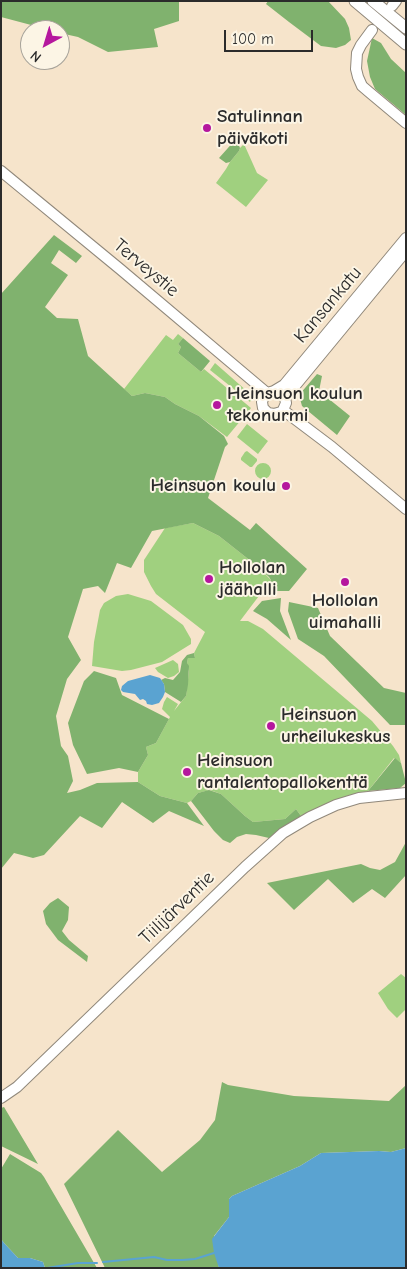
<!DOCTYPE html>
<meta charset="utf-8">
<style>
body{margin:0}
#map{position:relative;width:407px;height:1269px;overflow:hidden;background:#f6e4cb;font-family:"Comic Neue",sans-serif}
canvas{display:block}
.frame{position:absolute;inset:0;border:2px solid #2b2b2b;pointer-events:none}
.north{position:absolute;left:20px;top:20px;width:50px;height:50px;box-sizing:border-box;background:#fcf5e5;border:1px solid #a8a49b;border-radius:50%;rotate:219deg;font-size:14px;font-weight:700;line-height:20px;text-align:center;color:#2b2b2b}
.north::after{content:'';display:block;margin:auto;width:18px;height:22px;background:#b5179e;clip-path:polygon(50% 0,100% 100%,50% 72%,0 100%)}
.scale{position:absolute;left:224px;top:30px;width:89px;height:22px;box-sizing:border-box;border:2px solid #2b2b2b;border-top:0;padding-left:6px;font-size:15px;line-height:18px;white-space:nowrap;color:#2b2b2b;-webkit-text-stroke:4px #fcf5e5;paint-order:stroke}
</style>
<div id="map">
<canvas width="407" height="1269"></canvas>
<div class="frame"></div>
<div class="north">N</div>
<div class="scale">100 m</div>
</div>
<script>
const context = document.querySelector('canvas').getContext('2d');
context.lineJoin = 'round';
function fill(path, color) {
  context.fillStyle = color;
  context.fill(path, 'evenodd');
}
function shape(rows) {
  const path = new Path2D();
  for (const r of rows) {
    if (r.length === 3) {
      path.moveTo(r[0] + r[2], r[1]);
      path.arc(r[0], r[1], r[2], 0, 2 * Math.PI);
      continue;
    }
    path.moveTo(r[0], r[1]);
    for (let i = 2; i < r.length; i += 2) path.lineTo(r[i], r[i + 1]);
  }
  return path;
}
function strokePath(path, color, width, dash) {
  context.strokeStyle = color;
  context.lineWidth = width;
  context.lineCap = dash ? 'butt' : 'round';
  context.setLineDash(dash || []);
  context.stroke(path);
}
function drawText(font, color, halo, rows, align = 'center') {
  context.font = font + ' "Comic Neue",sans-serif';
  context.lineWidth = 4;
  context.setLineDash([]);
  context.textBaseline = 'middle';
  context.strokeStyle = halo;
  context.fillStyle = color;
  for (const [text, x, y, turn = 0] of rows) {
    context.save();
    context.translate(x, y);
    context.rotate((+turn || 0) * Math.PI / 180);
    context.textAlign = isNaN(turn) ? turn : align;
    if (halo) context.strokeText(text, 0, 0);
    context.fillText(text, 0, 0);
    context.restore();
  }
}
fill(shape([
 [244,144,257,173,268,180,246,207,216,183,226,169,230,162,239,151,240,148],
 [178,334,183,338,178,344,181,347,178,353,201,372,204,369,251,408,227,437,199,416,175,404,165,397,145,393,132,396,124,389,166,335,173,340],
 [215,363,248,392,251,400,250,402,210,370],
 [247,424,268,441,258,454,237,437],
 [247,451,257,459,257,461,252,467,250,467,241,460,241,458,245,452],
 [263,471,8],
 [193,523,219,536,257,566,271,580,240,621,248,621,263,629,372,721,393,746,399,755,401,763,394,758,368,791,324,805,301,816,296,809,285,819,253,822,245,816,221,794,210,790,198,793,191,801,187,803,160,796,138,782,138,772,148,755,146,747,156,743,170,717,162,709,164,702,167,697,178,704,174,711,186,696,189,671,187,663,188,658,195,658,194,653,205,632,156,594,151,586,144,572,144,560,165,528],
 [128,594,151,601,183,625,191,639,191,644,162,662,131,670,122,671,92,666,94,642,100,610,104,603,116,596],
 [173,660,178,664,179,672,174,676,168,678,158,672,155,668],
 [401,974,406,978,406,1008,405,1010,397,1018,388,1009,378,993]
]), '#a0d07f');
fill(shape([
 [1,1,179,1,179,21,154,29,158,47,108,52,78,37,60,33,60,30,50,30,1,17],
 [268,1,328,1,345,19,349,28,351,40,345,45,336,48,321,46,289,22,266,4],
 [372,38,381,43,391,59,406,73,406,115,375,89,370,77,367,61],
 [236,139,240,148,239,151,230,162,226,163,219,158],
 [54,235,82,256,76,263,59,250,51,263,68,275,45,307,57,318,78,319,88,356,132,396,145,393,165,397,175,404,199,416,224,436,228,444,225,447,208,498,250,530,256,523,307,569,289,591,272,591,258,596,271,580,269,577,257,566,219,536,193,523,152,531,131,568,117,563,105,593,98,586,83,589,68,637,81,660,67,679,56,716,61,746,68,756,73,781,67,793,80,790,97,783,138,782,160,796,187,803,204,826,169,811,153,823,122,802,102,828,80,816,44,855,33,858,14,853,1,869,1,294],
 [183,338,210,361,201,372,178,353,181,347,178,344],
 [317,374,322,376,319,391,350,416,337,435,302,406,299,395],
 [281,598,280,611,291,640,267,619,253,611,262,601],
 [289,602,318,608,330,636,384,688,406,693,406,725,390,725,324,656,298,639,288,611],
 [194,653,195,658,188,658,187,663,189,666,188,685,186,696,181,702,165,692,164,684,161,680,165,678,173,680,180,672,182,661,187,655],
 [94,671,116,678,122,695,169,719,156,743,146,747,148,755,138,772,119,768,87,774,73,745,68,723,84,681],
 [395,758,401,763,406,783,400,788,368,791],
 [209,790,221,794,245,816,253,822,285,819,296,809,301,816,269,838,256,835,246,834,237,837,230,843,223,840,214,831,191,801,198,793],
 [406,842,406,875,385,898,372,889,353,903,328,879,294,910,267,883,361,864,370,868,380,870,395,862],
 [58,898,69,907,68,920,62,931,69,940,88,956,87,962,58,940,46,924,43,911,50,903],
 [222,1082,228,1085,294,1096,389,1101,406,1085,406,1148,391,1152,379,1151,321,1153,300,1166,232,1196,229,1199,229,1217,214,1236,219,1268,105,1268,64,1184,118,1130,162,1172,200,1140,215,1120],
 [4,1107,38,1164,1,1146,1,1108],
 [10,1154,41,1173,44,1177,97,1268,45,1268,43,1262,30,1258,18,1258,4,1243,1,1239,1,1169]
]), '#80b26e');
fill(shape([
 [150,675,160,678,164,684,165,692,163,697,159,703,152,705,147,704,146,701,143,699,140,700,135,694,123,692,121,690,122,686,128,681],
 [406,1148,406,1268,219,1268,214,1253,212,1239,229,1217,229,1199,232,1196,300,1166,321,1153,379,1151,391,1152],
 [1,1239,4,1243,18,1258,30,1258,43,1262,45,1268,1,1268]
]), '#5aa3d1');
strokePath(shape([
 [103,1262,154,1257,167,1260,182,1260,195,1259,214,1253],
 [47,1268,78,1263,97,1263]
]), '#5aa3d1', 2);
const secondary = shape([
 [392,6,396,1],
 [372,30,361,45,357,53,356,69,358,77,362,86,369,92,406,123],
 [1,171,120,269,267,393],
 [274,391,282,394,285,398,286,403,283,410,281,412,274,414,268,413,263,408,262,402,264,396,267,393,274,391,284,385,406,238],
 [285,398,406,251],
 [283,410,332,447,406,509],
 [1,1098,17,1087,245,867,283,833,310,817,336,805,359,798,406,793]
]);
const primary = shape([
 [355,1,406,44],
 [373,1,406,28]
]);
strokePath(secondary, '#90887b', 12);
strokePath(primary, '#90887b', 13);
strokePath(secondary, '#fff', 10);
strokePath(primary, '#fff', 11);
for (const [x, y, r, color] of [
 [207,128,5,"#b5179e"],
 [217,405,5,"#b5179e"],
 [286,486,5,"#b5179e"],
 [209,579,5,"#b5179e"],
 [345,582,5,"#b5179e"],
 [271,726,5,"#b5179e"],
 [187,772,5,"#b5179e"]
]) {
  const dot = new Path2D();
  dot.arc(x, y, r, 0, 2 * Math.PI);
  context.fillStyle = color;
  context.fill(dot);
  strokePath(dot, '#fcf5e5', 2);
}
drawText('bold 19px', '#2b2b2b', '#fcf5e5', [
 ["Satulinnan",217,117],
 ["päiväkoti",217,139],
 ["Heinsuon koulun",227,394],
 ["tekonurmi",227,416],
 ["Heinsuon koulu",276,486,"right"],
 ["Hollolan",219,568],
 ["jäähalli",219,590],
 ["Hollolan",345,601,"center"],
 ["uimahalli",345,623,"center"],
 ["Heinsuon",281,715],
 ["urheilukeskus",281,737],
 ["Heinsuon",197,761],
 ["rantalentopallokenttä",197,783]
], 'left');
drawText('19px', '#2b2b2b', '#fcf5e5', [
 ["Terveystie",146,268,40],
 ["Kansankatu",328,305,-50],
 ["Tiilijärventie",177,908,-44]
]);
</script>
